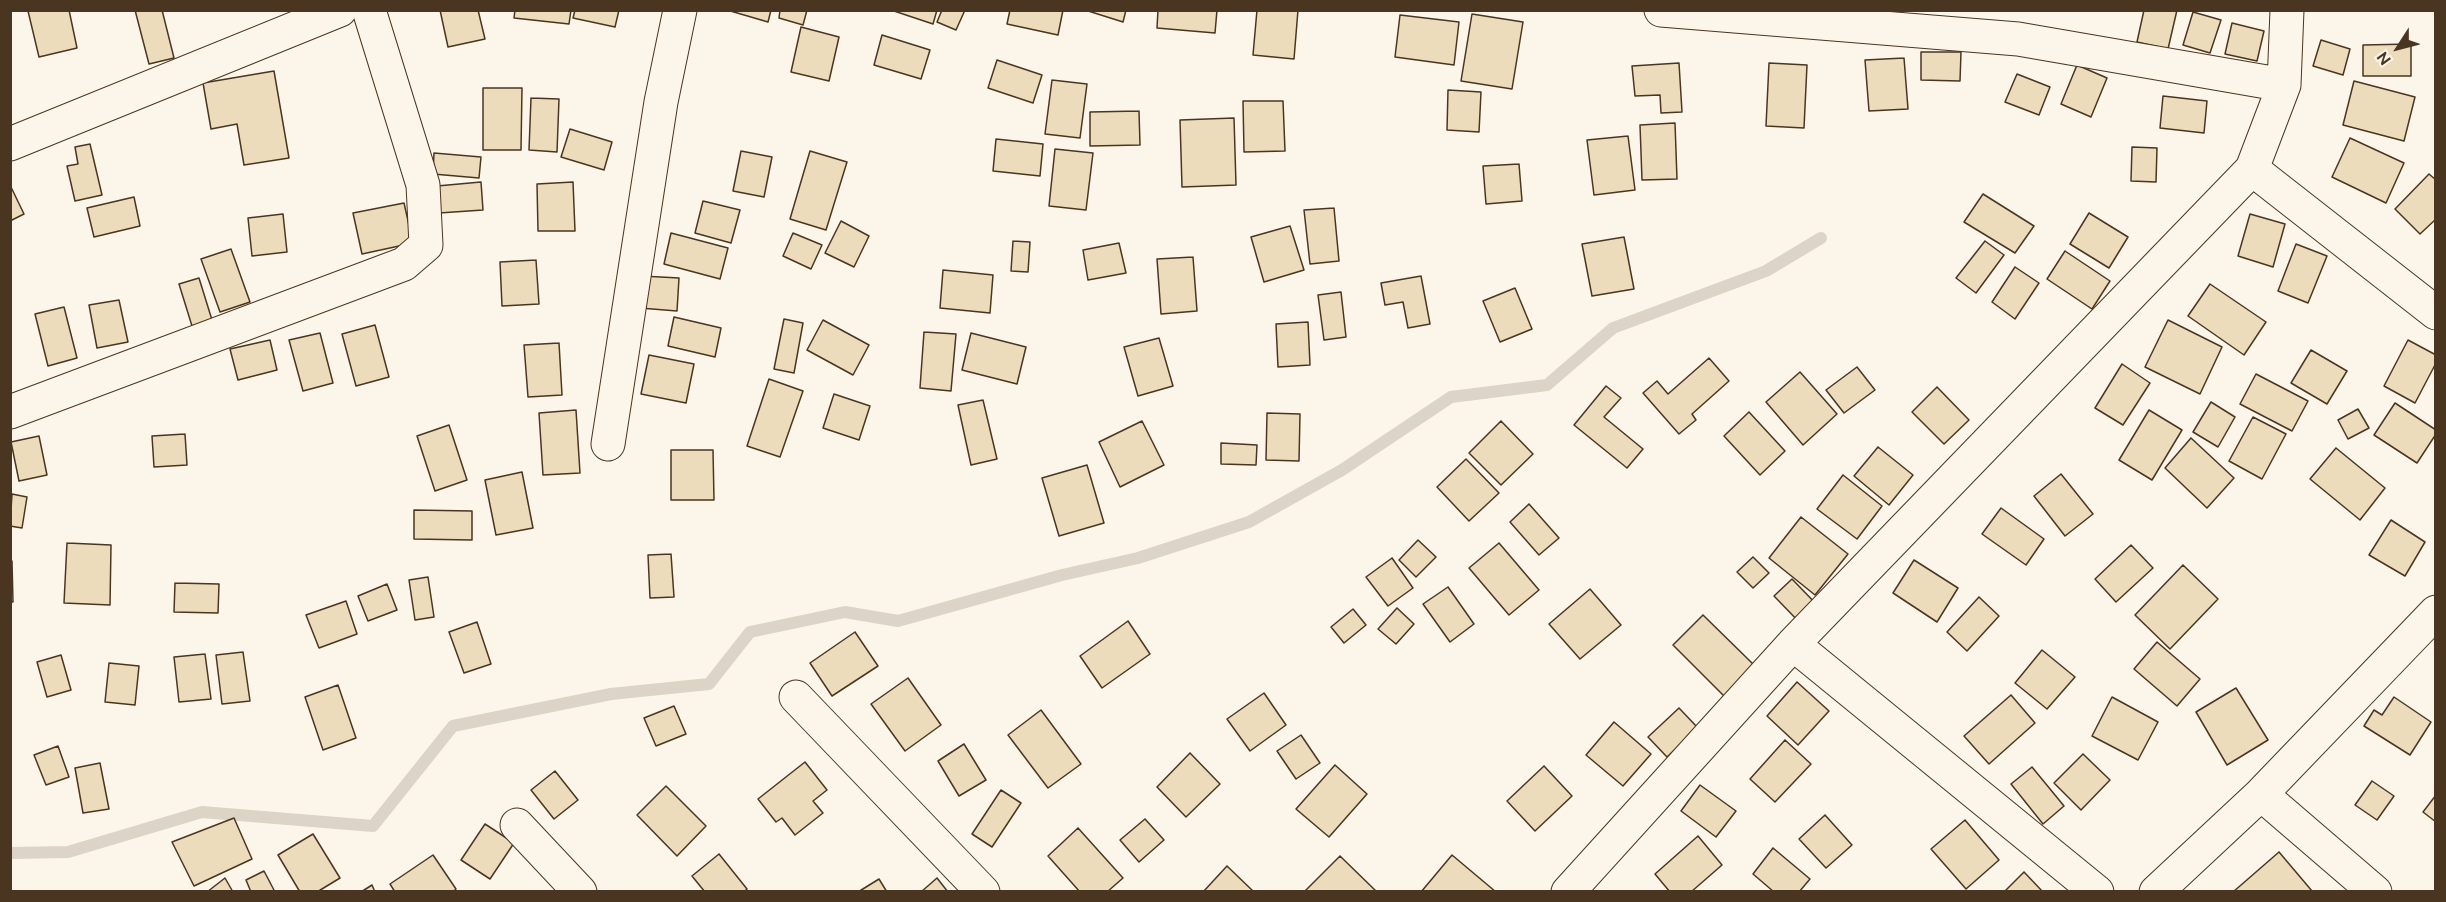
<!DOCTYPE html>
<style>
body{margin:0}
#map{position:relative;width:2446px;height:902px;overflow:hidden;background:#fbf6e9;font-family:Ubuntu,sans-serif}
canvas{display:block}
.frame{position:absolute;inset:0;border:12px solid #4a3520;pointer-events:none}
.north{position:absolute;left:2368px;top:18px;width:60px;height:60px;-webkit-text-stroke:4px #fbf6e9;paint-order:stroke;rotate:234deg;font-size:16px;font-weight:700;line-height:24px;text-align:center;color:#4a3520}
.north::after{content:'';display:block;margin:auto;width:21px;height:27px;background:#4a3520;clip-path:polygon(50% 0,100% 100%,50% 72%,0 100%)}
</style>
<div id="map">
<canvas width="2446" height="902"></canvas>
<div class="frame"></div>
<div class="north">N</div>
</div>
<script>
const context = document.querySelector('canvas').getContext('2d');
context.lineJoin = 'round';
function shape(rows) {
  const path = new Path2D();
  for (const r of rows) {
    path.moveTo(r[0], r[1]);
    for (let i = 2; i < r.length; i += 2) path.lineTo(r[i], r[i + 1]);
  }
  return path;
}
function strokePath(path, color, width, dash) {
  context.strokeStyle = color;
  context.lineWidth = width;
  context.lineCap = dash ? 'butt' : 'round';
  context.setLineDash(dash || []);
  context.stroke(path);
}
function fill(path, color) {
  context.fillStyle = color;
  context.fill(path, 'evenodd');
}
strokePath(shape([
 [10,853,68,852,202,812,373,826,453,726,611,694,709,684,750,632,845,612,898,621,1062,575,1138,558,1249,522,1342,470,1451,397,1547,385,1613,328,1766,271,1821,238]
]), '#dcd4c6', 12);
const building = shape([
 [69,10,77,48,39,57,28,11,69,10],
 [135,10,162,10,174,58,149,64,135,10],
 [440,10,478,10,485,39,448,47,440,10],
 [515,10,571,10,569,24,514,18,515,10],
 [575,10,619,10,615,27,573,18,575,10],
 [727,10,771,10,768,22,727,10],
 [780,10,807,10,803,25,779,18,780,10],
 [891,10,937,10,933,24,891,10],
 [942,10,965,10,956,30,937,22,942,10],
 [1010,10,1063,10,1058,35,1007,24,1010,10],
 [1085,10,1126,10,1123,22,1085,10],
 [1158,10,1217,10,1215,33,1157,28,1158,10],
 [1257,10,1298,10,1294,59,1253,55,1257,10],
 [2144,10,2177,10,2168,49,2137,42,2144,10],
 [2193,12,2221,20,2210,53,2183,45,2193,12],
 [1472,14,1523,22,1512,89,1461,81,1472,14],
 [1400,15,1459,22,1454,65,1395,57,1400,15],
 [2232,23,2264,31,2257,61,2225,54,2232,23],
 [801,27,839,37,829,81,791,72,801,27],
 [882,35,930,50,921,79,874,65,882,35],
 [2321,40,2350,49,2343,75,2313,66,2321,40],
 [2411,44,2411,76,2363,76,2363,45,2411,44],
 [1921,52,1961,52,1960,81,1921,80,1921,52],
 [1904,58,1908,109,1869,111,1865,60,1904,58],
 [997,60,1042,75,1033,103,988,88,997,60],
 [1679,63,1682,112,1661,113,1660,95,1635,96,1632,66,1679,63],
 [1769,63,1807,65,1804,128,1766,126,1769,63],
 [2077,65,2107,78,2091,117,2061,104,2077,65],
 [274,71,289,158,244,165,237,124,211,129,203,83,274,71],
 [2017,74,2050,87,2039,115,2005,102,2017,74],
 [1052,80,1087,84,1080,138,1045,134,1052,80],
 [2354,81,2415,97,2404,141,2343,125,2354,81],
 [483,88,522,88,521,150,483,150,483,88],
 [1448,90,1481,92,1479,132,1447,130,1448,90],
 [2163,96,2207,101,2204,133,2160,128,2163,96],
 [531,98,559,99,557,152,529,150,531,98],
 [1243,101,1283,101,1285,151,1244,152,1243,101],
 [1139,111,1140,145,1090,146,1090,112,1139,111],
 [1234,118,1236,185,1182,187,1180,120,1234,118],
 [1675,123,1677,179,1642,180,1640,125,1675,123],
 [570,129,612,142,604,170,561,157,570,129],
 [1628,136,1635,190,1594,195,1587,140,1628,136],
 [2350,138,2404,163,2386,203,2332,177,2350,138],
 [996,139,1043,144,1040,176,993,171,996,139],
 [90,144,102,195,75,201,67,166,78,164,75,147,90,144],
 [2132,147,2157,148,2156,182,2131,181,2132,147],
 [1055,149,1093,153,1086,210,1049,206,1055,149],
 [741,151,772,157,764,197,733,191,741,151],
 [810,151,847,162,826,230,790,219,810,151],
 [434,153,481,157,479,178,433,174,434,153],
 [1519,164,1522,201,1486,204,1483,166,1519,164],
 [2429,174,2436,180,2436,219,2420,234,2395,209,2429,174],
 [481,182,483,210,439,213,437,186,481,182],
 [573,182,575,231,538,231,537,184,573,182],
 [10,185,24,214,10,221,10,185],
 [1983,194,2034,226,2015,253,1964,222,1983,194],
 [134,197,140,226,94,237,87,208,134,197],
 [703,201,740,210,731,243,695,233,703,201],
 [404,203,413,243,362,254,353,213,404,203],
 [1334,208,1339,261,1310,264,1304,210,1334,208],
 [2089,213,2128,237,2109,268,2070,244,2089,213],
 [283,214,287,252,252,256,248,218,283,214],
 [2250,214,2285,224,2273,267,2238,256,2250,214],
 [841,221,869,236,854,267,825,253,841,221],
 [1290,226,1304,270,1264,282,1251,237,1290,226],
 [671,233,728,248,720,279,664,264,671,233],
 [793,233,822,245,811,269,783,256,793,233],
 [1624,237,1634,289,1592,296,1582,244,1624,237],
 [1013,241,1030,242,1028,272,1011,271,1013,241],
 [1985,241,2004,255,1976,293,1956,278,1985,241],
 [1119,243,1126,273,1088,280,1083,250,1119,243],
 [2296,244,2327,256,2308,303,2278,291,2296,244],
 [231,249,250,302,220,312,201,259,231,249],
 [2065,251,2110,281,2092,309,2047,279,2065,251],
 [1193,257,1197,311,1161,314,1157,259,1193,257],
 [536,260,539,304,502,306,500,262,536,260],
 [2015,267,2039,283,2015,319,1992,302,2015,267],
 [943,270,993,275,990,313,940,308,943,270],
 [642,276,679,278,677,311,640,308,642,276],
 [1421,276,1430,324,1408,328,1403,302,1385,305,1381,283,1421,276],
 [199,278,212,320,192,326,179,284,199,278],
 [2210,284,2266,322,2244,355,2188,316,2210,284],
 [1515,288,1532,329,1500,342,1483,301,1515,288],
 [1341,292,1346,337,1324,340,1318,295,1341,292],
 [119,300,128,342,97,348,89,305,119,300],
 [64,307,77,358,48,366,35,314,64,307],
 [674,317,721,328,715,357,668,346,674,317],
 [784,319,803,323,794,373,774,369,784,319],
 [823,320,869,345,853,375,807,350,823,320],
 [2168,320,2222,347,2200,394,2145,367,2168,320],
 [1308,322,1310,365,1278,367,1276,324,1308,322],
 [375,325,389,377,356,386,342,334,375,325],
 [924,332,956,334,951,391,920,388,924,332],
 [320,333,333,383,303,391,289,340,320,333],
 [971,333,1026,347,1017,384,962,370,971,333],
 [1159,338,1173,386,1138,396,1124,347,1159,338],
 [270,340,277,370,238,380,230,349,270,340],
 [2408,340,2436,355,2436,363,2415,403,2384,386,2408,340],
 [559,343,562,395,528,397,524,345,559,343],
 [2311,350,2347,371,2327,404,2291,383,2311,350],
 [649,355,694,364,686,403,641,394,649,355],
 [1709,358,1729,381,1692,414,1696,420,1679,434,1643,393,1657,381,1668,394,1709,358],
 [2122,364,2150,383,2123,425,2095,408,2122,364],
 [1857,367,1875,390,1844,413,1826,390,1857,367],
 [1800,372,1837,414,1803,445,1766,402,1800,372],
 [2256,374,2308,401,2292,431,2240,404,2256,374],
 [769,379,803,391,780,457,747,446,769,379],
 [1606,386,1621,398,1604,417,1643,449,1627,468,1574,425,1606,386],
 [1937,387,1969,420,1944,444,1912,412,1937,387],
 [834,394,870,406,859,440,823,428,834,394],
 [983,400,997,459,971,465,958,405,983,400],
 [2211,402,2235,417,2218,447,2193,432,2211,402],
 [2395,403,2436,430,2436,434,2417,463,2374,435,2395,403],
 [2358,409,2369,428,2348,439,2338,420,2358,409],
 [576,410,580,473,543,475,539,413,576,410],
 [2149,410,2182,430,2152,480,2119,460,2149,410],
 [1749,412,1785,451,1760,475,1724,436,1749,412],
 [1267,413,1300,414,1299,461,1266,460,1267,413],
 [2253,417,2286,434,2262,479,2229,461,2253,417],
 [1142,421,1164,465,1120,487,1099,442,1142,421],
 [1501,421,1533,454,1501,485,1469,453,1501,421],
 [449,425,467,480,435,491,417,436,449,425],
 [185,434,187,465,154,467,152,436,185,434],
 [39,436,47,475,19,481,11,442,39,436],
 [2191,438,2234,478,2207,508,2165,468,2191,438],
 [1221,443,1257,445,1256,465,1221,464,1221,443],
 [1878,447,1913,475,1889,505,1854,476,1878,447],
 [2336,448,2385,488,2360,520,2310,479,2336,448],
 [671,450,713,450,714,500,671,500,671,450],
 [1466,459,1499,493,1469,521,1437,487,1466,459],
 [1087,465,1104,523,1059,536,1042,478,1087,465],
 [522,472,533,528,496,535,485,480,522,472],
 [2061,474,2093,514,2065,536,2034,496,2061,474],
 [1843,475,1882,506,1857,539,1817,509,1843,475],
 [12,494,27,497,22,528,10,526,12,494],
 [1529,504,1559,538,1539,555,1510,522,1529,504],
 [2001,508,2044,539,2026,565,1982,534,2001,508],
 [414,510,472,511,472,540,414,539,414,510],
 [1801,517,1848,554,1815,595,1769,558,1801,517],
 [2391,520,2425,542,2405,576,2369,555,2391,520],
 [1418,540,1436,557,1416,577,1399,560,1418,540],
 [67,543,111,545,110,605,64,603,67,543],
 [1499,543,1539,590,1509,615,1469,568,1499,543],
 [2131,545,2153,568,2116,602,2095,579,2131,545],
 [671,554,674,597,650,598,648,555,671,554],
 [1753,557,1769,573,1753,588,1737,572,1753,557],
 [1392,558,1413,588,1388,606,1366,577,1392,558],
 [1914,560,1958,588,1937,622,1893,593,1914,560],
 [10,561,12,561,13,602,10,602,10,561],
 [2183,565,2218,599,2170,649,2135,615,2183,565],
 [428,577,434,617,415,620,409,580,428,577],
 [1792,579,1821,609,1803,626,1774,596,1792,579],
 [175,583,219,584,218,613,174,612,175,583],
 [387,584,397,610,368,621,358,596,387,584],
 [1448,587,1474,624,1450,642,1423,604,1448,587],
 [1590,589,1621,625,1580,659,1549,624,1590,589],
 [1979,597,1999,616,1967,651,1947,632,1979,597],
 [346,601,357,634,319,648,306,615,346,601],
 [1397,608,1414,624,1396,644,1378,629,1397,608],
 [1353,609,1366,625,1344,643,1331,627,1353,609],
 [1703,615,1754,665,1724,696,1673,645,1703,615],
 [1128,621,1150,654,1102,688,1080,656,1128,621],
 [477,622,491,664,464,673,449,632,477,622],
 [855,632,878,666,832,696,810,663,855,632],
 [2157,642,2200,679,2177,706,2134,669,2157,642],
 [2042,650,2075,677,2047,709,2015,683,2042,650],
 [243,652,250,701,222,704,216,655,243,652],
 [205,654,211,699,179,702,174,657,205,654],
 [61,655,71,690,47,697,37,662,61,655],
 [109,663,139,666,135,705,105,702,109,663],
 [908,678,941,725,905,751,871,704,908,678],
 [1797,682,1829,711,1798,745,1767,716,1797,682],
 [338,685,356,738,323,750,305,697,338,685],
 [2236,688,2268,740,2227,765,2196,712,2236,688],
 [1264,693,1286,725,1250,751,1227,719,1264,693],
 [2011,695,2035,723,1989,764,1964,736,2011,695],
 [2112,697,2158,722,2138,760,2092,736,2112,697],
 [2394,697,2431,722,2410,755,2364,726,2374,710,2382,715,2394,697],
 [674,706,686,734,656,746,644,718,674,706],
 [1679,708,1698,728,1667,757,1648,737,1679,708],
 [1041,710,1081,764,1048,788,1008,735,1041,710],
 [1614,722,1651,754,1623,786,1586,755,1614,722],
 [1301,735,1320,763,1296,779,1277,751,1301,735],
 [1785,740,1811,764,1775,802,1750,779,1785,740],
 [964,744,986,780,959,796,938,761,964,744],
 [58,746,69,777,46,785,34,755,58,746],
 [1190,753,1220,784,1186,817,1157,787,1190,753],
 [2083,754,2110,780,2081,810,2054,783,2083,754],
 [805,762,827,790,813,801,823,813,795,835,782,818,776,822,758,799,805,762],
 [100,763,109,809,83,813,75,768,100,763],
 [1335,765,1367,794,1329,837,1296,809,1335,765],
 [1544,766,1572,796,1535,831,1507,801,1544,766],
 [2032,767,2064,806,2043,824,2011,784,2032,767],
 [555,771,578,800,554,819,531,790,555,771],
 [2372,781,2394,796,2377,820,2355,805,2372,781],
 [1700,785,1736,811,1716,837,1681,811,1700,785],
 [666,786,706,826,677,856,637,815,666,786],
 [1001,790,1021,803,992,847,972,834,1001,790],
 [2436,795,2436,822,2423,812,2436,795],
 [1825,815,1852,845,1826,868,1799,839,1825,815],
 [234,818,252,859,194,886,172,842,234,818],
 [1145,819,1164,840,1139,862,1120,840,1145,819],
 [1965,820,1999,860,1966,889,1931,849,1965,820],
 [485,824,514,843,490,879,461,860,485,824],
 [1078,828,1123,878,1107,892,1080,892,1048,856,1078,828],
 [313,834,340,878,317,892,300,892,278,855,313,834],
 [1698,836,1722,865,1691,892,1670,892,1655,874,1698,836],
 [1773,848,1810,879,1799,892,1774,892,1753,874,1773,848],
 [2279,852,2312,891,2233,892,2279,852],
 [719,854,747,889,744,892,705,892,692,876,719,854],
 [433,855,456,889,453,892,395,892,390,884,433,855],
 [1452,855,1496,892,1421,892,1452,855],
 [1340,856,1377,892,1305,891,1340,856],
 [1227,866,1254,892,1203,892,1227,866],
 [264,871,275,892,251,892,246,880,264,871],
 [2024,872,2043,892,2004,892,2024,872],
 [225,878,233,892,207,892,225,878],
 [937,878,948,892,921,892,937,878],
 [879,879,887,892,858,892,879,879],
 [372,885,375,892,361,892,372,885]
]);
fill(building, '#ecdcbc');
strokePath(building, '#4a3520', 1.5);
const minor = shape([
 [1661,10,2018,39,2284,85],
 [10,144,340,10],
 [2252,169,2436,313],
 [10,412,404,264,426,245,423,185,369,10],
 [608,444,661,102,680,10],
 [1793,644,2097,892],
 [796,697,983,892],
 [2261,794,2375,892],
 [517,825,580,892],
 [1568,892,1793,644,2252,169,2284,85,2287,10],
 [2156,892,2261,794,2436,612]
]);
strokePath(minor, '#4a3520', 35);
strokePath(minor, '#fbf6e9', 33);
</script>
